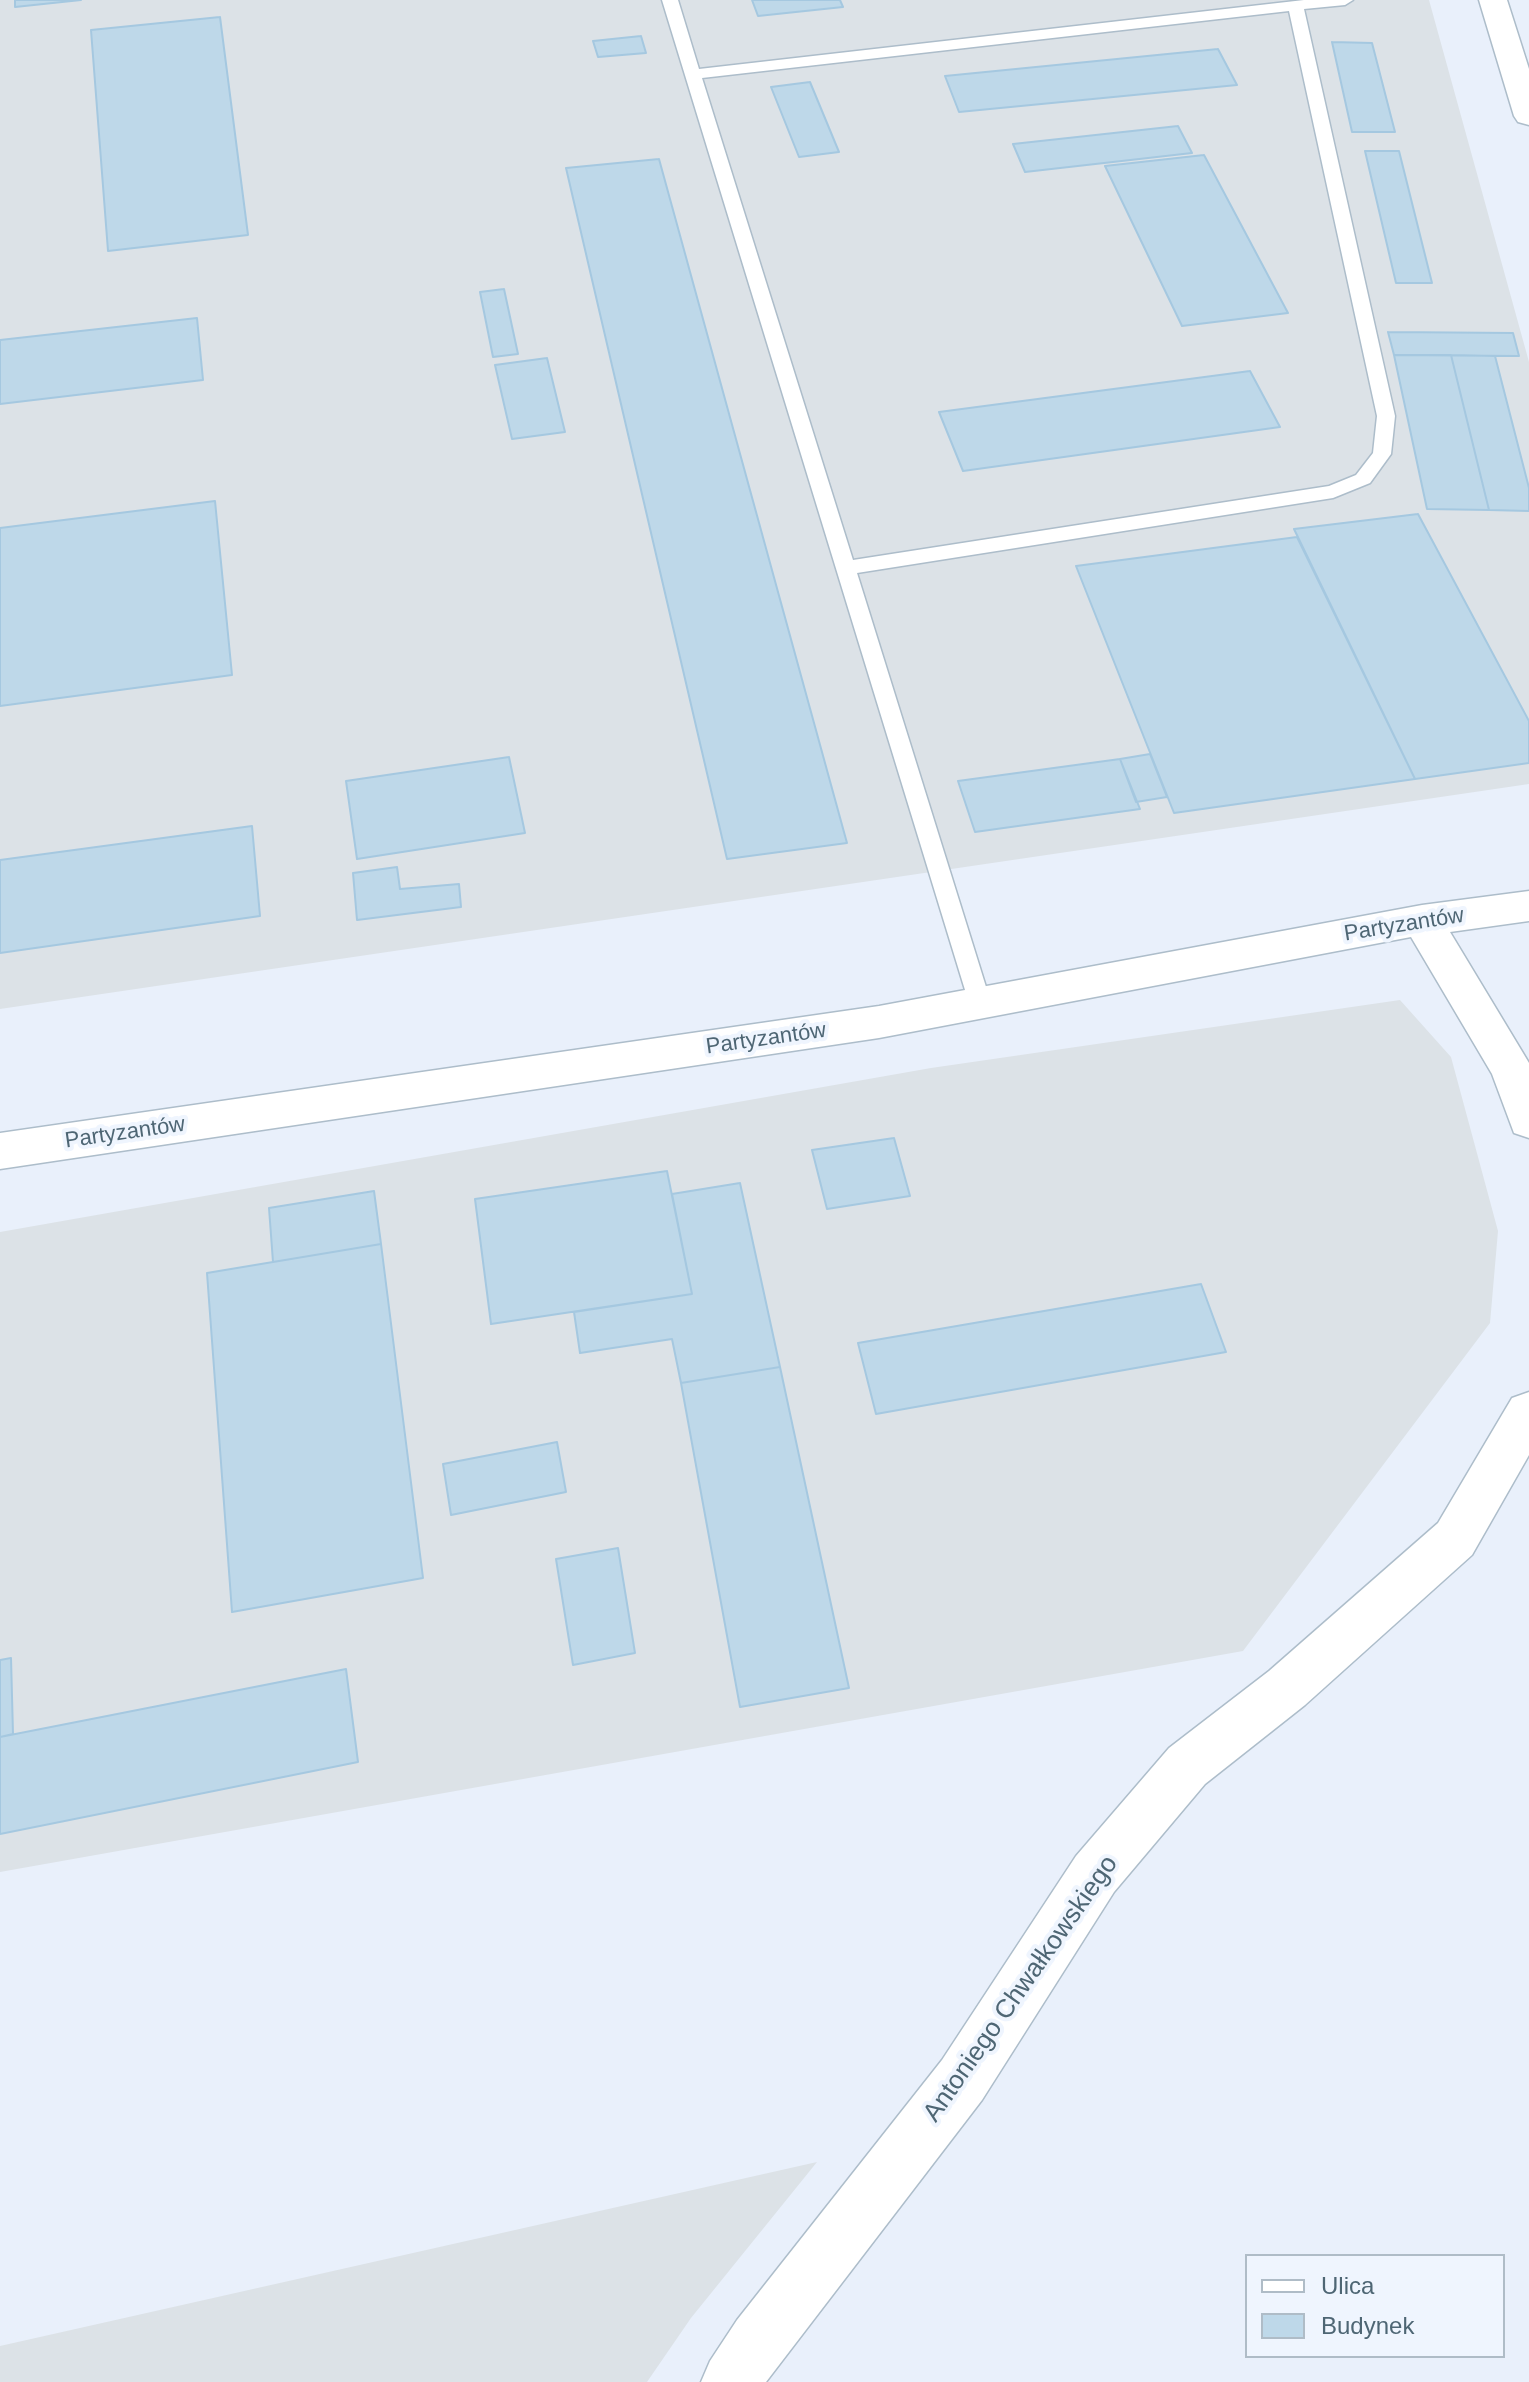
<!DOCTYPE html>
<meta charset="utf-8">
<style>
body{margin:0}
#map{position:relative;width:1529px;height:2382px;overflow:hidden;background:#e9f0fb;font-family:Arial,sans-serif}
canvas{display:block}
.legend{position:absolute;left:1245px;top:2254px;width:260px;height:104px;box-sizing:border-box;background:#eff5fe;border:2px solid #afbcc7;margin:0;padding:10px 14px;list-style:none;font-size:24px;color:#4e6674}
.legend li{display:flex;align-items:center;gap:16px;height:40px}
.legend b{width:40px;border:2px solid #afbcc7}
</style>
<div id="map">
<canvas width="1529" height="2382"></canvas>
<ul class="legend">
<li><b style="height:10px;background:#fff"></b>Ulica</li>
<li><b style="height:22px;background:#bed8e9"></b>Budynek</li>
</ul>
</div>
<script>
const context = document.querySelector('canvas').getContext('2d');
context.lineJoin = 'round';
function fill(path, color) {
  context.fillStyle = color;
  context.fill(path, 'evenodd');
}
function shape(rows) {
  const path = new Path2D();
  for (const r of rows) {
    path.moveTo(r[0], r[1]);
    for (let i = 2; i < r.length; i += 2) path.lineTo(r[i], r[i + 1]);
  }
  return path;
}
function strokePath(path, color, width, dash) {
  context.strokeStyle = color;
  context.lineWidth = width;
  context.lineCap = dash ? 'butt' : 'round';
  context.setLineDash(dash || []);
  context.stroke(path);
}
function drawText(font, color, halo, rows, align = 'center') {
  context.font = font + ' Arial,sans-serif';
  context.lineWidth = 8;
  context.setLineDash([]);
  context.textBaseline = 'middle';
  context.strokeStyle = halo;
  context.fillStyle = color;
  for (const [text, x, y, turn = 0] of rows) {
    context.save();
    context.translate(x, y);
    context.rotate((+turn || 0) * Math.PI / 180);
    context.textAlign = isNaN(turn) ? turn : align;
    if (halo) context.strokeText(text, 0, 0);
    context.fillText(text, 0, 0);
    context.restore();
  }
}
fill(shape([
 [0,0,1429,0,1529,362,1529,784,0,1009],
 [1400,1000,1451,1057,1498,1231,1490,1323,1243,1651,0,1872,0,1232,931,1068],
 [817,2162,691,2318,647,2382,0,2382,0,2346]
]), '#dce2e7');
const building = shape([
 [15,0,81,0,15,7,15,0],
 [752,0,840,0,843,7,758,16,752,0],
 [220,17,248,235,108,251,91,30,220,17],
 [641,36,646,53,598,57,593,41,641,36],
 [1332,42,1372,43,1395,132,1352,132,1332,42],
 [1218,49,1237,85,959,112,945,76,1218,49],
 [810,82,839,152,799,157,771,87,810,82],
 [1178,126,1192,153,1025,172,1013,144,1178,126],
 [1365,151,1399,151,1432,283,1396,283,1365,151],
 [1204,155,1288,313,1182,326,1105,166,1204,155],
 [659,159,847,843,727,859,566,168,659,159],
 [504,289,518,354,493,357,480,292,504,289],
 [197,318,203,380,0,404,0,340,197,318],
 [1388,332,1513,333,1519,356,1394,355,1388,332],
 [1394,355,1451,355,1489,510,1427,509,1394,355],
 [1451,355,1495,356,1529,488,1529,511,1489,510,1451,355],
 [547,358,565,432,512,439,495,365,547,358],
 [1250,371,1280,427,963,471,939,412,1250,371],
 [215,501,232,675,0,706,0,528,215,501],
 [1418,514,1529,721,1529,763,1415,779,1294,529,1418,514],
 [1297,537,1415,779,1174,813,1076,566,1297,537],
 [1150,754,1167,797,1136,802,1120,759,1150,754],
 [509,757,525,833,357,859,346,781,509,757],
 [1120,759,1140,809,975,832,958,781,1120,759],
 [252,826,260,916,0,953,0,860,252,826],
 [397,867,400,889,459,884,461,907,357,920,353,873,397,867],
 [894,1138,910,1196,827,1209,812,1150,894,1138],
 [667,1171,692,1294,491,1324,475,1199,667,1171],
 [740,1183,780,1367,681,1383,672,1339,580,1353,574,1312,692,1294,672,1194,740,1183],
 [374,1191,381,1244,273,1262,269,1208,374,1191],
 [381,1244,423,1578,232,1612,207,1273,381,1244],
 [1201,1284,1226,1352,876,1414,858,1343,1201,1284],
 [780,1367,849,1688,740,1707,681,1383,780,1367],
 [557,1442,566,1492,451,1515,443,1464,557,1442],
 [618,1548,635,1653,573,1665,556,1559,618,1548],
 [11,1658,13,1734,0,1737,0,1660,11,1658],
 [346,1669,358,1762,0,1834,0,1737,346,1669]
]);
fill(building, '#bed8e9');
strokePath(building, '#a5c8e0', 2);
const service = shape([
 [662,0,678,0,699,69,1304,0,1353,0,1345,5,1304,9,1395,416,1391,454,1370,483,1333,498,857,573,991,1003,988,1009,980,1012,972,1009,969,1003,662,0],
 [1289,11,1377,416,1373,453,1356,475,1329,486,853,560,702,78,1289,11]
]);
const minor = shape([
 [1479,0,1507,0,1529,69,1529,125,1518,122,1514,116,1479,0],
 [1529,891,1529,921,1450,932,1529,1063,1529,1138,1514,1133,1492,1074,1411,937,879,1038,0,1169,0,1133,879,1006,1422,905,1529,891],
 [1529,1392,1529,1455,1472,1555,1305,1705,1205,1784,1114,1892,982,2100,766,2382,701,2382,710,2361,737,2320,942,2060,1076,1856,1169,1748,1269,1671,1438,1523,1512,1398,1529,1392]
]);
strokePath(service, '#adbdca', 3);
strokePath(minor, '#adbdca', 3);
fill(service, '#fff');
fill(minor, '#fff');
drawText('22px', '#4e6674', '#eff5fe', [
 ["Partyzantów",1404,925,-9],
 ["Partyzantów",766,1039,-8],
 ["Partyzantów",125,1133,-8]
]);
drawText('26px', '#4e6674', '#eff5fe', [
 ["Antoniego Chwałkowskiego",1021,1989,-55]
]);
</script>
